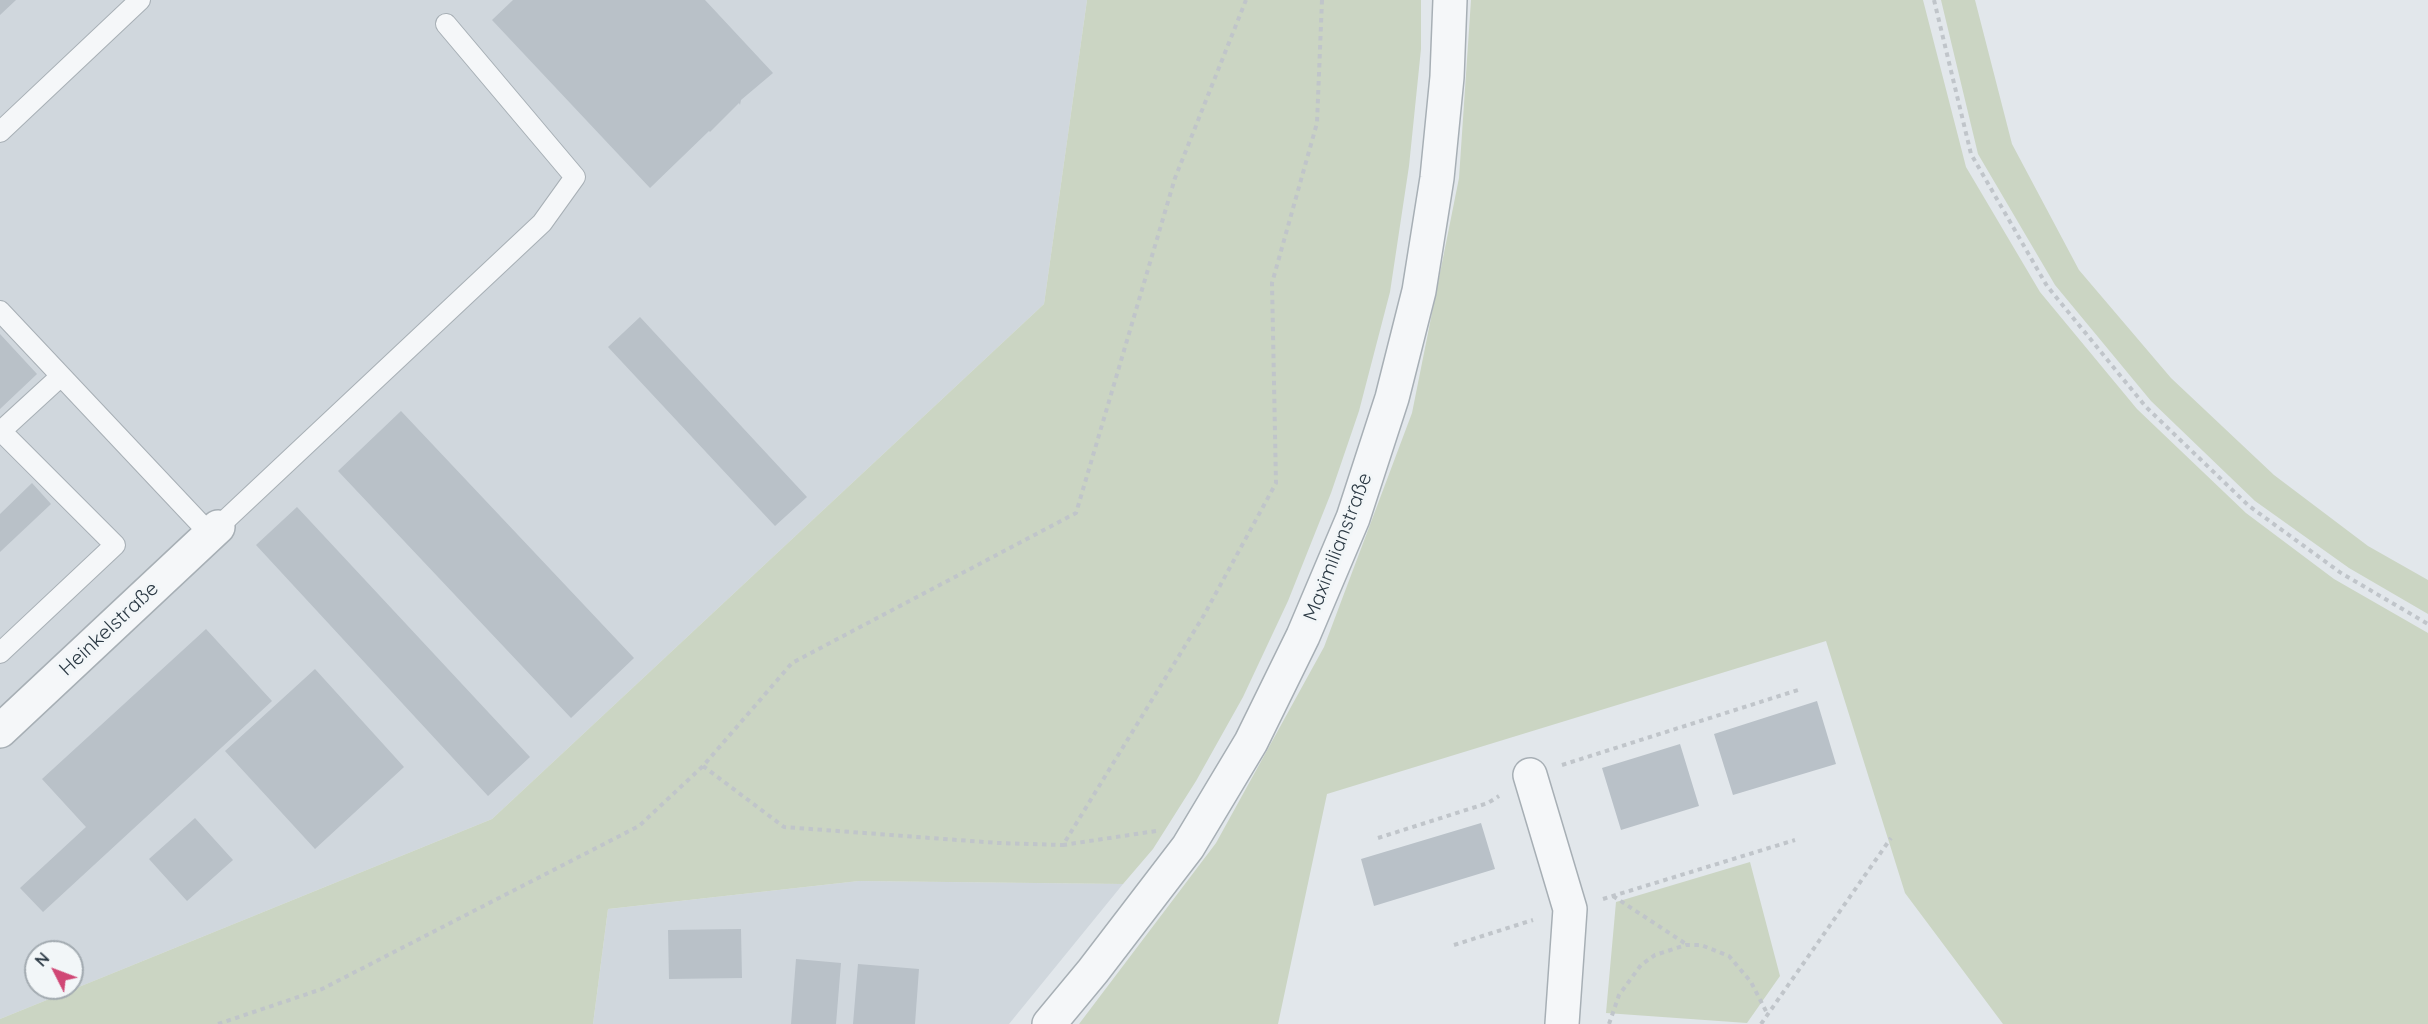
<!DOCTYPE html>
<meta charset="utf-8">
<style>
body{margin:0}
#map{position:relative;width:2428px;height:1024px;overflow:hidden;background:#e2e7eb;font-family:Quicksand,sans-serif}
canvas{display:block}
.north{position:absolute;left:24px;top:940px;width:60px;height:60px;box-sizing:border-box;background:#f2f6f8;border:2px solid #a2aab0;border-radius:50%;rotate:312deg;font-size:16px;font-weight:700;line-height:24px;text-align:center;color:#2a3843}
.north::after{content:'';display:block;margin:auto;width:21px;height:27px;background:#d04775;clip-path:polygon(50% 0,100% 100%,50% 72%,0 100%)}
</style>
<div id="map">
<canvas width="2428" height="1024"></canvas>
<div class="north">N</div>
</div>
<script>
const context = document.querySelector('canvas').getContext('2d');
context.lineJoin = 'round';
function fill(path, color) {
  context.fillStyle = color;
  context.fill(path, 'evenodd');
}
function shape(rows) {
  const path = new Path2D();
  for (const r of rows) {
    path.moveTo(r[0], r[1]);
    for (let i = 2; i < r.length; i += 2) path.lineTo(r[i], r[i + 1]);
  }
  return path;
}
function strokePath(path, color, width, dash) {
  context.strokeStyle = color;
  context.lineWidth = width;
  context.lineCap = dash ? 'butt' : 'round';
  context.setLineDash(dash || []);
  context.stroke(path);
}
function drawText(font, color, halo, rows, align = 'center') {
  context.font = font + ' Quicksand,sans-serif';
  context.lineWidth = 6;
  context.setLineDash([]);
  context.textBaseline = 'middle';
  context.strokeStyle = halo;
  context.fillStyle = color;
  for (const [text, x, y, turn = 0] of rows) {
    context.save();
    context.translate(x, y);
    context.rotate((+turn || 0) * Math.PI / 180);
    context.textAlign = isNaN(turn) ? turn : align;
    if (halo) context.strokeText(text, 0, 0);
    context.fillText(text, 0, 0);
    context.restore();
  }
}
fill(shape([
 [0,0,1087,0,1044,304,492,819,0,1019],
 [36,952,72,952,72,988,36,988],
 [859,881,1123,884,1009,1024,593,1024,608,909]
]), '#d0d7dd');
fill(shape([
 [1087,0,1421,0,1421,49,1409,166,1390,292,1359,411,1331,493,1288,601,1243,697,1196,781,1153,849,1123,884,859,881,608,909,593,1024,0,1024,0,1019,492,819,1044,304],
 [1471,0,1923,0,1966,167,2040,292,2137,409,2246,513,2334,579,2428,633,2428,1024,2003,1024,1905,893,1826,641,1327,794,1278,1024,1079,1024,1216,843,1324,647,1412,413,1459,178],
 [1941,0,1975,0,2012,144,2079,270,2171,378,2274,475,2368,546,2428,580,2428,614,2349,568,2255,501,2151,401,2055,285,1978,154],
 [1750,862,1780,976,1747,1023,1606,1013,1616,902]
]), '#cbd5c3');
fill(shape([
 [0,0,16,0,0,15],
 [513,0,705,0,773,73,741,100,740,105,739,103,710,132,709,131,650,188,492,20],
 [640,317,807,497,775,526,608,347],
 [0,334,37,374,0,409],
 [401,411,634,658,571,718,338,471],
 [32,483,51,504,0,552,0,514],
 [297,507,530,757,488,796,256,545],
 [206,629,272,701,43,912,20,888,86,827,42,779],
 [315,669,404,767,315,849,225,751],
 [1817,701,1836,764,1733,795,1714,734],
 [1680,744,1699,806,1621,830,1602,768],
 [195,818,233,860,187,901,149,859],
 [1481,823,1495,869,1374,906,1361,859],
 [741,929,742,978,669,979,668,930],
 [796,959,841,963,836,1024,791,1024],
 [858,964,919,969,915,1024,853,1024]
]), '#b9c1c8');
const service = shape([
 [0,132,140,0],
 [0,311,210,534],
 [0,432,61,376],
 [218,527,542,223,575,177,446,24],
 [0,653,115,545,1,431]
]);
const minor = shape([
 [0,731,218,527],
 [1530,775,1570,909,1562,1024],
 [1049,1024,1093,971,1188,847,1251,742,1303,636,1353,518,1392,398,1419,291,1437,178,1447,77,1450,0]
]);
strokePath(service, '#a7afb5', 22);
strokePath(minor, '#a7afb5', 36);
strokePath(shape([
 [1934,0,1971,154,2047,286,2146,407,2249,506,2341,573,2428,624],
 [1562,765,1798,690],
 [703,766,784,827,998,843,1063,845],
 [1156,831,1063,845,1204,615,1276,483,1272,283,1317,123,1322,0],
 [1378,838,1488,803,1499,796],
 [1613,896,1686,944],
 [1603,899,1795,840],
 [1454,945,1533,920],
 [218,1024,322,989,639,826,703,766,792,663,1076,513,1175,178,1246,0],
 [1609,1024,1619,995,1641,965,1655,955,1686,945,1701,945,1729,956,1751,982,1768,1015],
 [1761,1024,1891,838]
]), '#c0c5ca', 4, [4.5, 4.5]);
strokePath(service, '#f5f7f9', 20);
strokePath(minor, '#f5f7f9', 33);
drawText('20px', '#2a3843', '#f2f6f8', [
 ["Maximilianstraße",1338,547,-69],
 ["Heinkelstraße",109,629,-43]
]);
</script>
